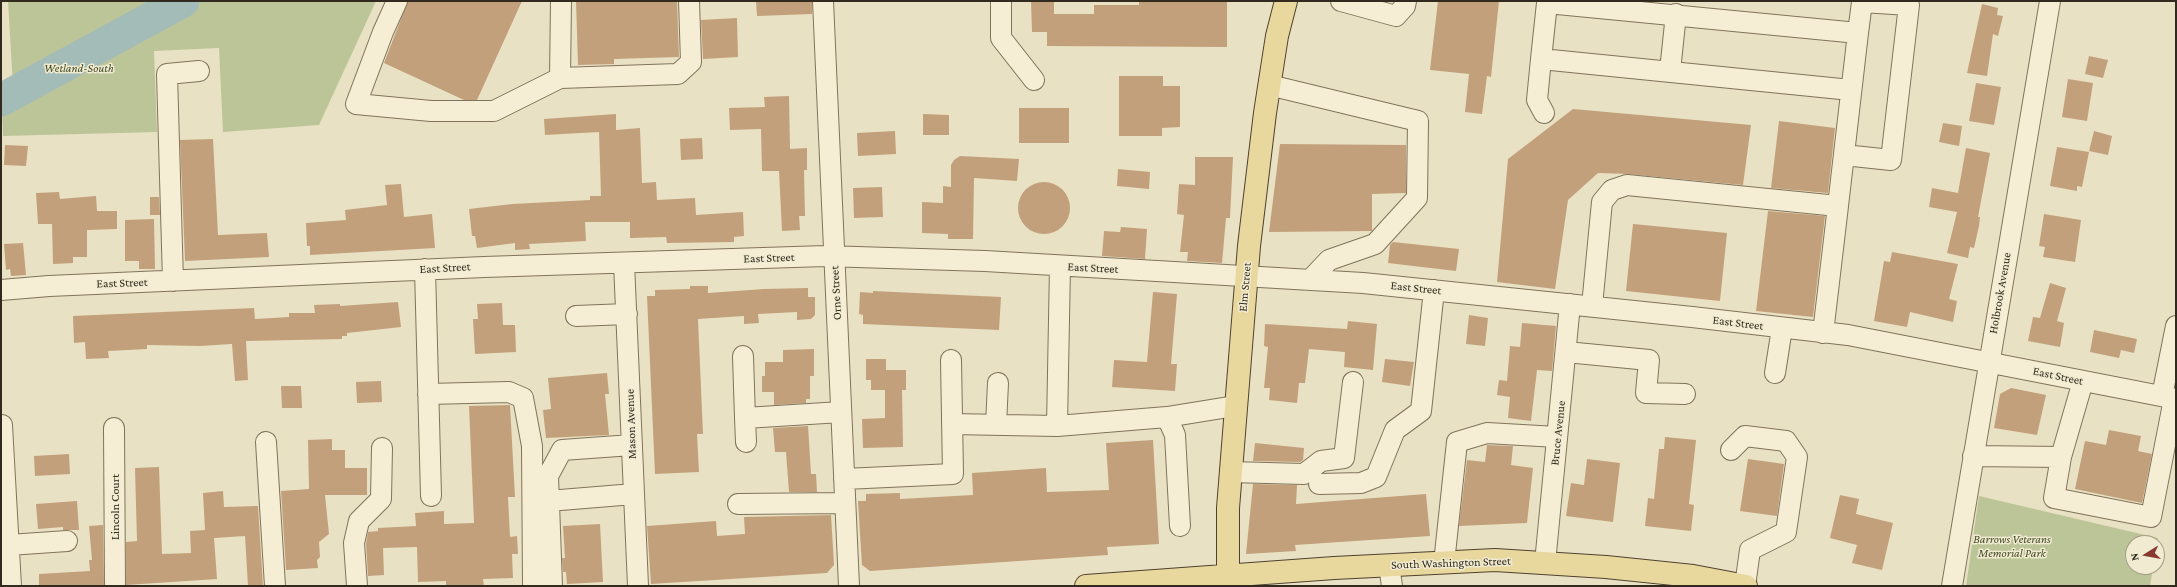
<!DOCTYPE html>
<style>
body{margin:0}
#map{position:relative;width:2177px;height:587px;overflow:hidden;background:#e9e1c3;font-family:"Crimson Pro",serif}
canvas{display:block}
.frame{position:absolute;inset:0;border:2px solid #322a1e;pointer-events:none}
.north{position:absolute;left:2125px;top:535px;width:40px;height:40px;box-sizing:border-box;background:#f1ebd1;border:1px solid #a59e89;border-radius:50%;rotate:259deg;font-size:11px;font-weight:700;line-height:16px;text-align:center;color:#322a1e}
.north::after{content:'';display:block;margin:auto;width:14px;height:18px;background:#893932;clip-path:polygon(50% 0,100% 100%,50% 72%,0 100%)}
</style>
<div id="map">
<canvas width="2177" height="587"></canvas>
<div class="frame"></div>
<div class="north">N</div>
</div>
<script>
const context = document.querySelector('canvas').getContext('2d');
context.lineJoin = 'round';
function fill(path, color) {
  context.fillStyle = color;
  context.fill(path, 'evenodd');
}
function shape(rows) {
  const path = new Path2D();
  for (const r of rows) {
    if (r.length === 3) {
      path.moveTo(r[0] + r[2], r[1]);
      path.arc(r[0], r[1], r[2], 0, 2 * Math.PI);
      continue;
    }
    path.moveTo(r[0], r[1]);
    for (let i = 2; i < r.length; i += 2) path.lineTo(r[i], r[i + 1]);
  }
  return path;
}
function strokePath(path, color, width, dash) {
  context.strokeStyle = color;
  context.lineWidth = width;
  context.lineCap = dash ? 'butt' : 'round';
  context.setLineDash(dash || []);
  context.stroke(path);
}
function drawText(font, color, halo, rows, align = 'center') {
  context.font = font + ' "Crimson Pro",serif';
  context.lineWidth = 3;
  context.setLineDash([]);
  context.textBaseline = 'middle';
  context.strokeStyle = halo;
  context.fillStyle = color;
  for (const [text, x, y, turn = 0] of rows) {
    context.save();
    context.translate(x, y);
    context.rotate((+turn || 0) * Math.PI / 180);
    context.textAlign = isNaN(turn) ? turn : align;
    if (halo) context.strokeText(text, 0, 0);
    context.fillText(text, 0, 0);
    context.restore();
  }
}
fill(shape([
 [8,1,376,1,319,125,223,132,219,48,154,51,157,132,3,136,2,107,14,104],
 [1979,496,2158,538,2157,543,2133,543,2133,567,2153,567,2150,586,1966,586]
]), '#bcc598');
strokePath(shape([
 [1,100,183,1]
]), '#a4bcb7', 33);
fill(shape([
 [408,1,522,1,477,100,464,100,384,63],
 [576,1,677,1,679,57,614,59,614,64,578,65],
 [756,1,812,1,812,14,757,16],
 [1031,1,1054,1,1054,14,1094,14,1094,5,1139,5,1139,1,1227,1,1227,47,1047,46,1047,32,1032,32],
 [1438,1,1499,1,1491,77,1487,76,1482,114,1465,112,1469,74,1430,70],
 [1982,4,1998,8,1997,15,2003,16,1998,36,1993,34,1987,76,1967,73],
 [737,18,738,57,703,59,701,20],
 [2089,56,2108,60,2103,78,2085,74],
 [1119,76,1163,76,1163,86,1180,86,1180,127,1162,128,1162,136,1119,136],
 [2068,79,2093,83,2087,121,2062,117],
 [1976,83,2001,87,1994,125,1969,121],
 [789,96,790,149,807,148,807,170,804,170,805,216,799,216,800,230,782,231,779,171,762,171,761,129,730,130,729,108,765,107,764,97],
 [1019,108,1069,108,1069,143,1019,143],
 [1573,109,1751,125,1743,185,1628,174,1598,173,1568,200,1555,289,1497,282,1508,159],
 [616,114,616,130,640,128,642,183,656,182,657,200,695,198,696,215,743,212,744,236,734,237,734,242,667,243,666,237,630,238,630,222,585,222,586,241,529,244,530,249,515,250,515,243,477,248,475,236,472,236,469,209,512,204,590,200,590,196,601,196,599,132,545,135,544,119],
 [923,114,949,115,949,135,923,135],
 [1779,121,1835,128,1828,193,1771,188],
 [1943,123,1962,126,1959,146,1939,142],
 [895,131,896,154,858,156,857,133],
 [2094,131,2112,136,2108,155,2089,151],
 [702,138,703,159,681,160,680,139],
 [213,139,218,235,267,233,269,257,185,261,180,140],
 [1280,144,1406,145,1406,193,1372,194,1372,231,1269,232],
 [5,145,28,146,26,166,4,165],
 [2057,147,2089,152,2082,187,2077,186,2077,191,2050,186],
 [1966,148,1990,153,1978,217,1980,217,1979,226,1974,248,1970,247,1968,258,1947,253,1957,212,1929,207,1932,188,1958,193],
 [960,156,1019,159,1017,181,974,178,973,239,948,239,948,234,922,233,922,202,943,203,943,186,951,187,951,165,954,160],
 [1195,157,1233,157,1230,218,1226,218,1222,263,1187,261,1188,252,1180,252,1184,215,1177,214,1179,184,1195,185],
 [1118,169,1150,172,1149,189,1117,186],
 [1044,208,26],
 [401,184,404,217,432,214,435,248,310,255,310,246,307,246,306,223,346,220,345,210,387,205,385,185],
 [882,187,883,217,854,218,853,188],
 [59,192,60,199,96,196,97,211,117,211,117,229,87,230,87,257,73,257,73,263,53,264,52,224,38,224,36,193],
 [150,197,159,197,160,215,150,215],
 [1768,211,1825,216,1813,317,1756,311],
 [2044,214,2081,220,2075,262,2043,257,2045,247,2039,246],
 [154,219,155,269,139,269,139,261,125,261,125,220],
 [1633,224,1727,233,1720,301,1626,291],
 [1121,227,1147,229,1145,259,1102,256,1104,231,1120,232],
 [1393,242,1459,249,1456,271,1388,263,1390,245],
 [23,243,26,275,11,276,10,269,6,270,4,244],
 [1892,252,1958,264,1949,299,1957,301,1953,322,1910,312,1907,327,1874,321,1884,261,1890,262],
 [2050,283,2066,288,2057,321,2064,323,2060,347,2028,341,2033,317,2040,318],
 [690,286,708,286,708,293,764,289,808,288,808,297,815,297,815,315,811,319,797,320,797,312,758,314,759,323,744,324,744,316,698,319,703,434,697,434,699,472,655,474,647,296,655,296,655,290,690,289],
 [873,291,1001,297,999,330,863,324,863,315,859,314,860,292,873,293],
 [1153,292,1177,294,1171,364,1177,364,1175,391,1112,387,1114,360,1147,362],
 [398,302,401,327,347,333,347,336,342,336,342,339,246,341,248,380,235,381,232,344,200,346,147,345,147,349,108,351,109,358,86,359,85,342,74,343,73,316,254,308,255,319,289,317,289,313,315,313,314,305,340,304,340,306],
 [502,303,503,325,515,325,516,352,475,354,473,319,478,319,477,304],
 [1469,315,1488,318,1485,346,1466,344],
 [1348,321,1377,324,1373,370,1344,367,1345,352,1309,349,1305,383,1299,383,1297,403,1269,400,1270,388,1264,388,1268,347,1264,346,1265,324,1347,329],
 [1522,323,1556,326,1552,371,1537,370,1531,421,1508,418,1510,397,1497,395,1499,380,1507,381,1510,346,1520,347],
 [2094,330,2137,339,2134,353,2121,350,2119,358,2090,352],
 [814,349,814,376,810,376,810,399,806,399,806,403,774,405,774,392,762,392,762,376,765,376,765,362,783,362,783,350],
 [866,359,886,359,886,370,906,370,906,390,902,390,903,447,863,448,862,419,885,418,885,390,871,390,871,380,866,380],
 [1385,359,1414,362,1410,386,1382,382],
 [607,373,609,394,605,394,609,435,546,438,543,410,551,409,548,378],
 [381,381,382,402,357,403,356,382],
 [281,386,301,386,302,408,282,408],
 [2011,388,2046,395,2037,435,1994,428,2000,394],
 [510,405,515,497,508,497,510,537,517,536,518,554,512,554,513,578,483,579,484,586,446,586,446,581,418,582,417,547,383,548,384,575,368,576,366,544,368,532,378,531,378,528,416,526,415,513,444,511,444,524,474,523,469,406],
 [808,426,811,474,816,474,817,492,789,492,786,452,775,452,773,428],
 [2109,430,2141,436,2138,451,2152,454,2142,503,2075,489,2085,441,2106,445],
 [1665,437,1696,440,1689,504,1694,505,1691,531,1645,526,1648,498,1654,499,1659,449,1664,449],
 [332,439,332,450,345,450,345,468,367,468,367,495,325,495,329,534,319,542,320,557,317,560,318,568,286,570,281,491,309,489,308,440],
 [1153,440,1159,544,1107,547,1108,555,870,571,862,565,858,501,866,501,866,494,900,493,900,499,973,495,972,473,1046,468,1047,492,1109,490,1106,443],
 [1255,443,1304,448,1303,460,1300,462,1253,461],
 [1487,445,1513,446,1511,465,1533,468,1527,523,1459,526,1467,460,1485,462],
 [69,454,70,474,35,476,34,456],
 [1587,459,1620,463,1613,522,1566,516,1571,483,1584,485],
 [1748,459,1784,464,1777,516,1740,511],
 [159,467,162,554,191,553,190,531,205,530,203,493,223,491,224,507,258,506,263,586,248,586,245,536,214,538,217,579,126,585,126,542,137,541,135,468],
 [1253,484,1297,485,1296,504,1426,494,1430,536,1295,545,1296,551,1246,554],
 [1840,495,1859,499,1856,514,1893,523,1882,570,1852,563,1857,545,1830,538],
 [77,501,79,530,63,530,63,527,38,529,36,504],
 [831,515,834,565,827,573,651,584,647,526,716,521,717,536,745,534,744,517],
 [600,524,603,582,567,584,566,572,563,572,562,558,565,558,563,526],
 [103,525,104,586,39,586,39,574,90,571,89,560,92,560,89,526]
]), '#c3a07c');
const minor = shape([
 [397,1,383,32,356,104,431,111,494,111,560,78,678,74,691,62,689,1],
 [823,1,849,586],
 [1001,1,1001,38,1034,80],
 [1341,1,1396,16,1405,6,1406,1],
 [1541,59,1537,100,1544,113],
 [1670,71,1676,14],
 [560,78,561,1],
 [1269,85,1418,121,1417,198,1375,244,1329,260,1311,279],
 [1844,155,1891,160,1909,5,1862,2,1858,33],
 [624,263,638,586],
 [425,269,431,496],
 [173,281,167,74,199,71],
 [1,290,49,286,484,267,825,256,985,261,1363,283,1692,317,1848,335,2176,399],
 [1592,306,1602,202,1612,190,1627,185,1838,206],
 [576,316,627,314],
 [1823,333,1838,206,1858,33,1547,3,1541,59,1851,90],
 [1566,352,1649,360,1646,393,1685,394],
 [743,356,745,418],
 [1775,373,1782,328],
 [428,394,509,392,523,398,532,446,533,586],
 [2162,396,2176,326],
 [1167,417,1235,406],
 [952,424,1057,426,1060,266],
 [2,425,11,586],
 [996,425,998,383],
 [1057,426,1167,417,1175,435,1180,526],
 [114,428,115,586],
 [266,442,275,586],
 [746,442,745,418,841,412],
 [1731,450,1745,436,1786,441,1797,457,1786,532,1750,550,1745,586],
 [1973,456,2061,457,2083,381],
 [2061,457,2054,498,2151,517,2174,399],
 [1230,472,1304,474,1321,461,1344,458,1353,382],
 [844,479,953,474,951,360],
 [1319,484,1361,483,1376,477,1395,430,1421,411,1434,290],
 [548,501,634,494],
 [738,504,845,503],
 [9,545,67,541],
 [1444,563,1457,442,1487,433,1557,437],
 [1545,563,1570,304],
 [1389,565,1392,586],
 [357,586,354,543,359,521,381,499,382,448],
 [552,586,548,476,562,450,632,445],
 [1952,586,2050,1]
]);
const major = shape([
 [1228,576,1228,508,1249,246,1265,113,1277,36,1286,1],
 [1086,586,1334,568,1495,560,1606,567,1693,576,1746,586]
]);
strokePath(minor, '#81735b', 22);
strokePath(major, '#4f412f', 24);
strokePath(minor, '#f5eed5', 20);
strokePath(major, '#e8d89e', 22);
drawText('italic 12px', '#404c27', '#f1ebd1', [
 ["Wetland-South",79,68],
 ["Barrows Veterans",2012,539],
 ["Memorial Park",2012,553]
]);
drawText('12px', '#322a1e', '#f1ebd1', [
 ["East Street",769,258,-2],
 ["East Street",445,268,-3],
 ["East Street",1093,268,3],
 ["East Street",122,283,-2],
 ["Elm Street",1245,287,-85],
 ["East Street",1416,288,6],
 ["Orne Street",836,293,-93],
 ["Holbrook Avenue",2000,293,-80],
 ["East Street",1738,323,7],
 ["East Street",2058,376,12],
 ["Mason Avenue",631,424,-92],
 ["Bruce Avenue",1558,433,-84],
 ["Lincoln Court",115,507,-90],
 ["South Washington Street",1451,563,-2]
]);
</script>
